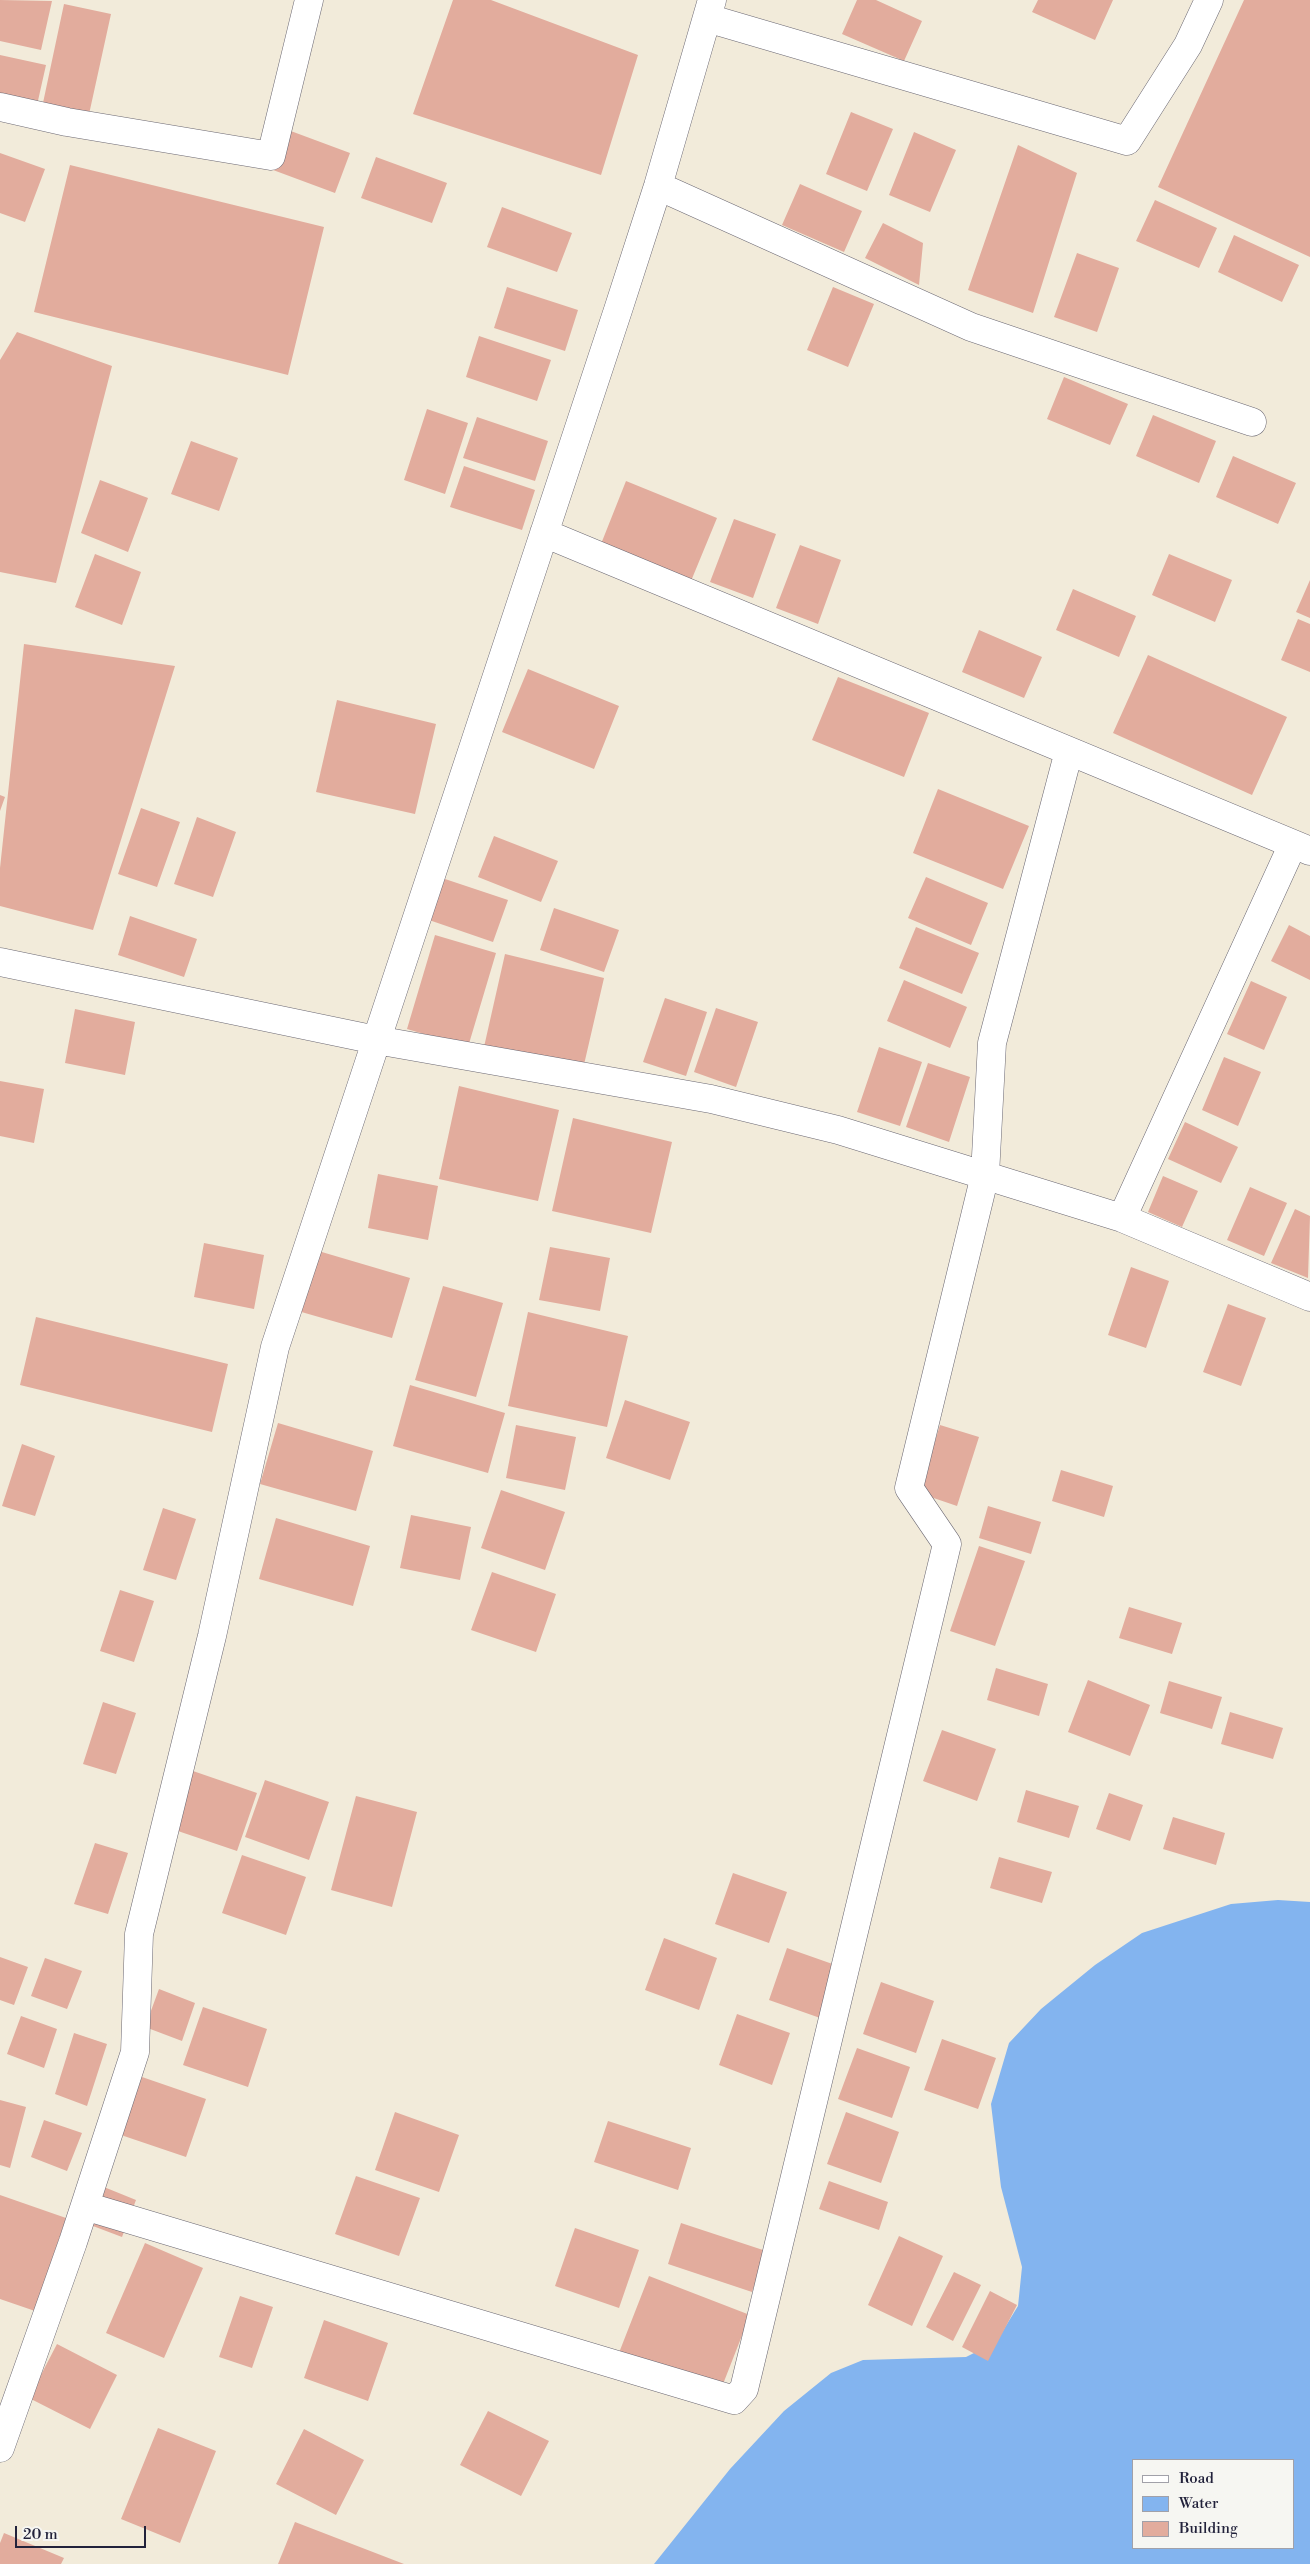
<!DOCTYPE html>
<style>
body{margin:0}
#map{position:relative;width:1310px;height:2564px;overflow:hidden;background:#f2ebda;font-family:"Libre Bodoni",serif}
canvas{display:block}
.legend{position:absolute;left:1132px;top:2459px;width:162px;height:90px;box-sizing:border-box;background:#f6f6f2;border:1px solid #a1a1a9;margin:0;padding:6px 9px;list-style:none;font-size:15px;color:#22223b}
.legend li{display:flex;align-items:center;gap:10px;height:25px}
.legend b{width:25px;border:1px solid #a1a1a9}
.scale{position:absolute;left:15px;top:2526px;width:131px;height:22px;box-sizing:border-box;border:2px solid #22223b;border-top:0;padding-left:6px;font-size:15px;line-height:18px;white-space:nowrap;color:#22223b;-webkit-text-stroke:4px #f6f6f2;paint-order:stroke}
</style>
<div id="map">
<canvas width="1310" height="2564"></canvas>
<ul class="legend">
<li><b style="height:6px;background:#fff"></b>Road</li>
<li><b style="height:14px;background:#83b4ef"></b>Water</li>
<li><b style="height:14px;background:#e2ac9d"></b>Building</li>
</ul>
<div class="scale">20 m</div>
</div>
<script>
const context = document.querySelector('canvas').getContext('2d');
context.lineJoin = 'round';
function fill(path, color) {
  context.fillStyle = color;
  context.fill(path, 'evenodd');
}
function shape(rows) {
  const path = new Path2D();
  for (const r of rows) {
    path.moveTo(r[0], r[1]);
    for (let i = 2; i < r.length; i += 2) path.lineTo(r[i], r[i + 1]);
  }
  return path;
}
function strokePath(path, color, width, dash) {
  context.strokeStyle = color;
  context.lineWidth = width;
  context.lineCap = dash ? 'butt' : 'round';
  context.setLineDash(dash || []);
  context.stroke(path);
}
fill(shape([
 [1278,1900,1310,1902,1310,2564,654,2564,730,2469,784,2411,831,2373,863,2360,966,2357,996,2342,1018,2306,1022,2267,1001,2187,991,2104,1009,2043,1041,2009,1095,1965,1142,1933,1231,1904],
 [1134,2460,1294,2460,1294,2548,1134,2548]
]), '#83b4ef');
fill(shape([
 [0,0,52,1,41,50,0,41],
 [453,0,491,0,638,55,601,175,413,114],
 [857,0,876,0,922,21,904,61,842,34],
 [1038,0,1113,0,1095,40,1032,12],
 [1244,0,1310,0,1310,257,1158,187],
 [64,4,111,14,86,128,40,117],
 [0,55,46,65,35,114,0,106],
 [851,112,893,129,867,191,826,174],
 [280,127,350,153,335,193,265,167],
 [914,132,956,150,930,212,889,195],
 [1018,145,1077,173,1033,313,968,290],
 [0,153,45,169,25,222,0,213],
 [376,157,447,183,432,223,361,198],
 [70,165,324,227,288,375,34,312],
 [800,184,862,211,844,252,782,225],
 [1155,200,1217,228,1199,268,1136,241],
 [502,207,572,233,557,272,487,247],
 [883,223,923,243,919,285,865,258],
 [1234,235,1299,265,1282,302,1218,272],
 [1077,253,1119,268,1097,332,1054,317],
 [507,287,578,310,565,351,494,328],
 [833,287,874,304,848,367,807,350],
 [17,332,112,366,56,583,0,572,0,360],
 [479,336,551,360,537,401,466,377],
 [1064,377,1128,404,1110,445,1047,419],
 [427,409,468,423,445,494,404,480],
 [1153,415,1216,441,1199,483,1136,456],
 [477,417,548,441,535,481,463,458],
 [191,441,238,458,219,511,171,494],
 [1233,456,1296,483,1278,524,1216,497],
 [464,466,535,490,522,530,450,507],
 [100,480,148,498,128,552,81,533],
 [626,481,717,518,691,581,601,544],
 [734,519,776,534,753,598,710,582],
 [800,545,841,560,818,624,776,608],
 [95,554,141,572,122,625,75,607],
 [1169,554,1232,580,1215,622,1152,595],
 [1310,580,1310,618,1296,612],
 [1073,589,1136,616,1119,657,1056,630],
 [1298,619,1310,624,1310,672,1281,660],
 [979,630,1042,657,1024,698,962,672],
 [24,644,175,666,93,930,0,906,0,868],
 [1148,655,1287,717,1252,795,1113,733],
 [528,669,619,706,594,769,502,732],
 [838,677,929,713,904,777,812,740],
 [337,700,436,724,415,814,316,792],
 [938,789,1029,826,1003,889,913,853],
 [0,795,5,797,0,811],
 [141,808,180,822,157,887,118,874],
 [197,817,236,832,213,897,174,884],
 [494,836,558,861,541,902,478,877],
 [926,877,988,903,971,945,908,918],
 [442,878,508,900,493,942,429,920],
 [554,908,619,930,604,972,540,950],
 [130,916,197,939,184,977,118,955],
 [1289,925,1310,936,1310,980,1271,961],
 [916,927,979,953,962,994,899,968],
 [435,935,496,953,468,1047,407,1029],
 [505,954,604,978,583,1069,484,1047],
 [904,980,967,1007,950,1048,887,1021],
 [1251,981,1287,997,1264,1050,1227,1034],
 [665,998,707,1012,686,1076,643,1062],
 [716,1008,758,1022,736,1087,694,1072],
 [75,1009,135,1022,125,1075,65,1063],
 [879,1047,922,1062,900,1126,857,1112],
 [1224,1057,1261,1072,1238,1126,1202,1110],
 [928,1063,970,1077,949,1142,906,1127],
 [0,1081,44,1089,34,1143,0,1136],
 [459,1086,559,1110,538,1201,439,1179],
 [573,1118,672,1142,651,1233,552,1211],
 [1185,1122,1238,1147,1221,1183,1168,1159],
 [378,1174,438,1186,428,1240,368,1228],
 [1163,1176,1198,1191,1182,1227,1148,1212],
 [1250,1187,1287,1203,1264,1256,1227,1240],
 [1295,1209,1310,1216,1308,1278,1271,1263],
 [204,1243,264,1255,254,1309,194,1297],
 [550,1247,610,1258,600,1311,539,1300],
 [315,1250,410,1278,392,1338,298,1311],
 [1131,1267,1169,1281,1146,1348,1108,1335],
 [443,1286,503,1303,476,1397,415,1380],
 [1228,1304,1266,1318,1241,1386,1203,1372],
 [528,1312,628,1336,607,1427,508,1406],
 [36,1317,228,1364,212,1432,20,1385],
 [410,1385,505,1413,488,1473,393,1446],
 [625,1400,690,1422,670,1480,606,1458],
 [278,1423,373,1451,356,1511,260,1484],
 [516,1425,576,1437,565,1490,506,1478],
 [940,1425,979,1437,957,1506,919,1493],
 [22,1444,55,1456,35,1516,2,1506],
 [1061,1470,1113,1486,1104,1517,1052,1501],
 [501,1490,565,1512,545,1570,481,1548],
 [988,1506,1041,1522,1031,1554,979,1538],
 [163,1508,196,1519,176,1580,143,1570],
 [411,1515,471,1527,460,1580,400,1568],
 [276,1518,370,1546,353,1606,259,1579],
 [979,1546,1025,1561,995,1646,950,1631],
 [492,1572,556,1594,536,1652,471,1630],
 [120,1590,154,1601,134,1662,100,1651],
 [1129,1607,1182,1623,1172,1654,1119,1638],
 [996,1668,1048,1684,1039,1716,987,1700],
 [1088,1680,1150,1705,1130,1756,1068,1732],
 [1169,1681,1222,1697,1212,1729,1160,1713],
 [103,1702,136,1713,116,1774,83,1764],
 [1230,1712,1283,1728,1273,1759,1221,1744],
 [942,1730,996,1749,977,1801,923,1781],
 [193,1771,257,1793,237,1851,172,1829],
 [265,1780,329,1802,309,1860,245,1837],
 [1026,1790,1079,1806,1069,1838,1017,1822],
 [1109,1793,1143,1805,1130,1841,1096,1829],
 [356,1796,417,1812,392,1907,331,1890],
 [1173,1817,1225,1833,1216,1865,1163,1849],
 [95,1843,128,1853,108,1914,74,1904],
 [242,1855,306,1877,286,1935,222,1913],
 [999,1857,1052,1872,1042,1903,990,1888],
 [733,1873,787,1892,769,1943,715,1924],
 [664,1938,717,1958,699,2010,645,1990],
 [787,1948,841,1967,823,2019,769,2000],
 [0,1957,28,1967,14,2005,0,2000],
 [45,1958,82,1971,67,2009,31,1996],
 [881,1982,934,2001,916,2053,863,2034],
 [159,1989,195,2003,182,2041,145,2027],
 [203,2007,267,2029,248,2087,183,2065],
 [737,2014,790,2033,772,2085,719,2065],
 [21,2016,57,2029,44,2068,7,2054],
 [74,2033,107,2044,87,2106,55,2094],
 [942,2039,996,2058,978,2109,924,2090],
 [857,2048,910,2067,892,2118,838,2099],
 [142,2077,206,2099,186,2157,121,2135],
 [0,2100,26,2107,10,2168,0,2165],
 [395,2112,459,2135,439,2192,375,2170],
 [846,2112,899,2132,881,2183,827,2164],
 [44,2120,82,2133,67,2171,31,2157],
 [608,2121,691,2148,678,2190,594,2162],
 [356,2176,420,2198,399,2256,335,2234],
 [829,2181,888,2202,879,2230,819,2209],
 [99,2185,136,2200,122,2237,85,2223],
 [0,2195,66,2218,35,2311,0,2299],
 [681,2223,766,2251,752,2292,668,2264],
 [575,2228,639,2250,619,2308,555,2286],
 [899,2236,943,2256,912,2326,868,2305],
 [145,2243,203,2268,164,2358,106,2333],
 [954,2272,981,2285,953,2341,926,2327],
 [649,2276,750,2315,716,2402,615,2363],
 [990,2291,1017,2305,988,2361,962,2347],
 [240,2296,273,2307,252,2368,219,2357],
 [324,2320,388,2343,368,2401,304,2378],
 [57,2344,117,2375,90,2429,29,2398],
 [488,2411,549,2441,521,2496,460,2465],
 [158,2428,216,2451,180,2543,121,2519],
 [304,2429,364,2460,336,2515,276,2484],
 [295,2522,404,2564,278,2564],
 [4,2533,64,2558,61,2564,0,2564,0,2543]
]), '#e2ac9d');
const street = shape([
 [707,18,1127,141,1188,45,1209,0],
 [0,107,67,122,271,156,309,0],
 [658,186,971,327,1252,422],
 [544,533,1310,851],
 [0,962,376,1040,711,1099,838,1130,1122,1218,1310,1297],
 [1122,1218,1293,844],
 [85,2206,734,2400,744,2389,947,1544,909,1488,985,1175,992,1043,1069,751],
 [0,2448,73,2242,135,2052,139,1934,212,1636,275,1347,618,310,658,186,712,0]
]);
strokePath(street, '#6b6873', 29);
strokePath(street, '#fff', 28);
</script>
